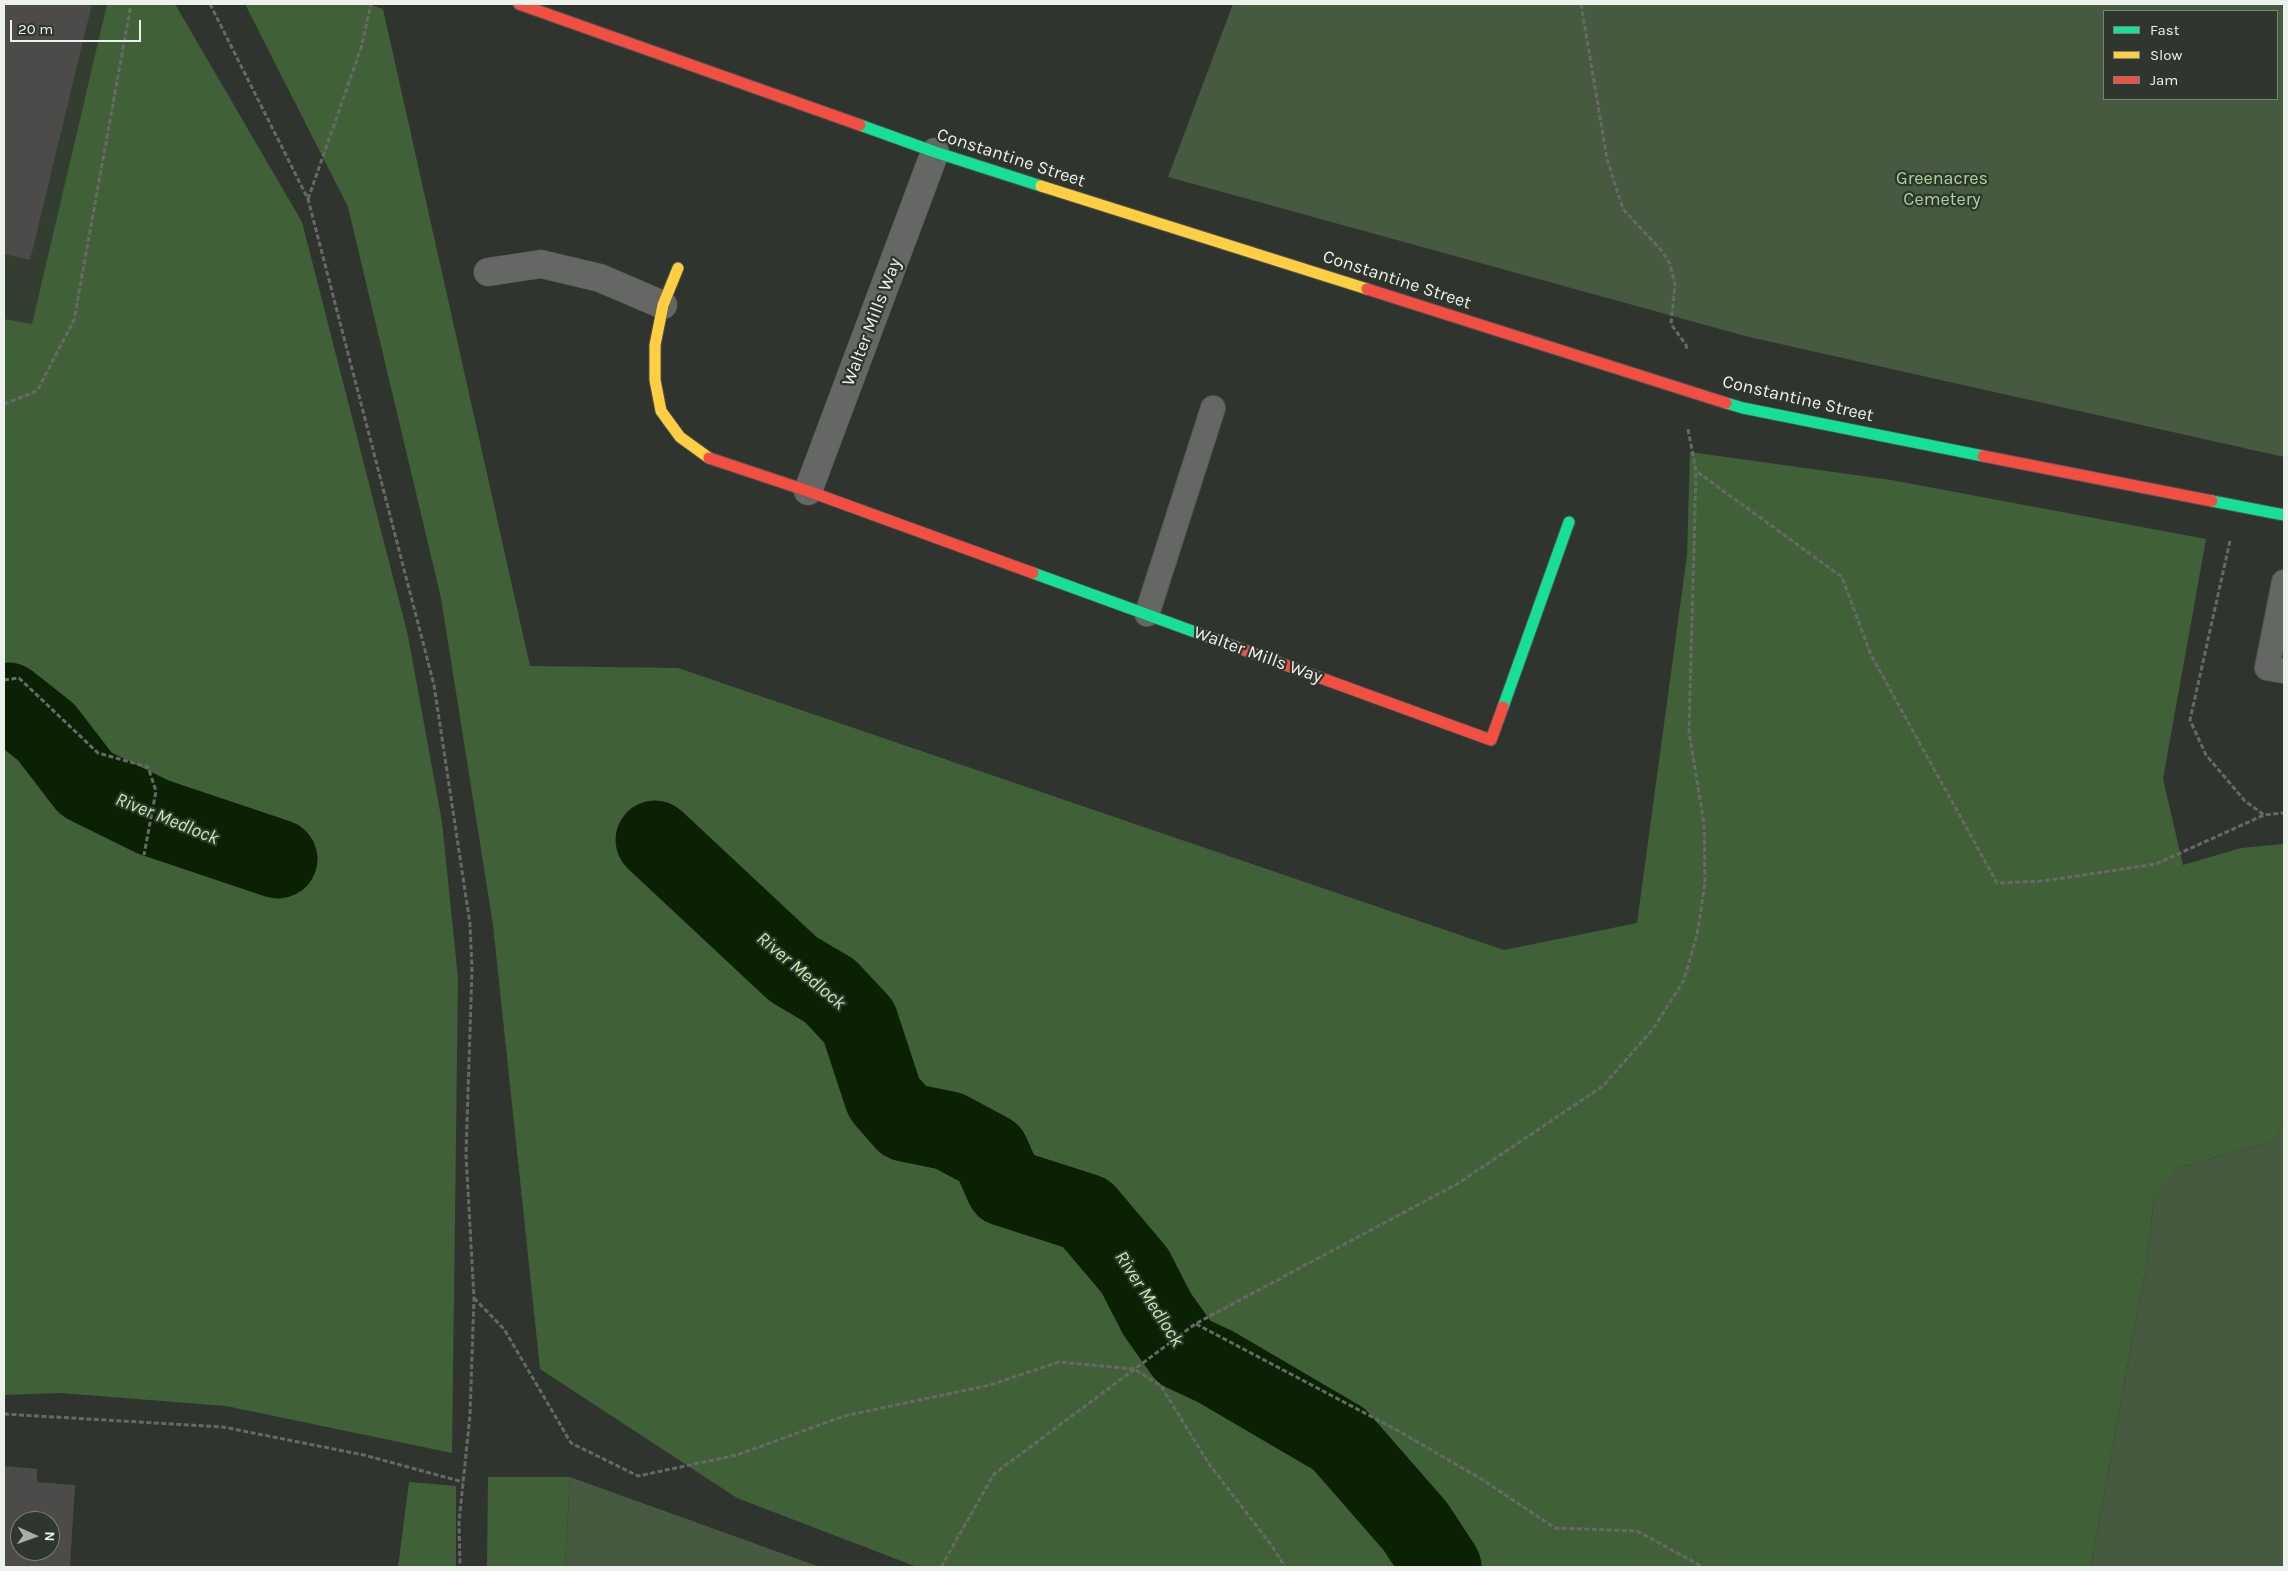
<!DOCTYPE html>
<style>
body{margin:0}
#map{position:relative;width:2288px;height:1571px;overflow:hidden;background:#30342f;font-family:Karla,sans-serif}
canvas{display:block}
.frame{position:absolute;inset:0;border:5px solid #edf1eb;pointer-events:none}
.legend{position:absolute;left:2103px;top:10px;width:175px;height:90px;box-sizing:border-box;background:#2f362d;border:1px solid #7b8179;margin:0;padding:6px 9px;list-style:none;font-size:15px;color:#edf1eb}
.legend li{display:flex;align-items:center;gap:10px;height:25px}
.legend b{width:25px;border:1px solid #7b8179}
.north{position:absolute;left:10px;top:1511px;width:50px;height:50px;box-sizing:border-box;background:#2f362d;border:1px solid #7b8179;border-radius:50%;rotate:92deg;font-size:14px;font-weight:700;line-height:20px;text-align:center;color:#edf1eb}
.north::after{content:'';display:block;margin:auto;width:18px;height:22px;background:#abafa9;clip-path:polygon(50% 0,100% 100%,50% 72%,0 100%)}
.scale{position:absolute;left:10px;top:20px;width:131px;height:22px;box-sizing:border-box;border:2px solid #edf1eb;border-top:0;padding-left:6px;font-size:15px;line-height:18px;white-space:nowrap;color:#edf1eb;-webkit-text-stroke:4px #2f362d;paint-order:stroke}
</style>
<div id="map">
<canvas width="2288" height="1571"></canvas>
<div class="frame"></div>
<ul class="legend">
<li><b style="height:6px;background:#16e098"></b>Fast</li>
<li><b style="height:6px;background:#ffcf43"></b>Slow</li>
<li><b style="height:6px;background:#f24e42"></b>Jam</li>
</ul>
<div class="north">N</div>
<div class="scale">20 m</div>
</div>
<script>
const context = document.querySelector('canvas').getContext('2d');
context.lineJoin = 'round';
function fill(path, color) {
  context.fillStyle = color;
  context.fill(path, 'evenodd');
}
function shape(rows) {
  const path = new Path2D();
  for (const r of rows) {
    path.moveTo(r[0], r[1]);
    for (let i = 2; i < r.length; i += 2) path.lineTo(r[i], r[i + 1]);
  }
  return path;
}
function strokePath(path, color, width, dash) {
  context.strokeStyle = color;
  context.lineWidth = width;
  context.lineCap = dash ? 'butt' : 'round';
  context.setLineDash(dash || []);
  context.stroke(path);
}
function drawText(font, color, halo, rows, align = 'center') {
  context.font = font + ' Karla,sans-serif';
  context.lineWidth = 4.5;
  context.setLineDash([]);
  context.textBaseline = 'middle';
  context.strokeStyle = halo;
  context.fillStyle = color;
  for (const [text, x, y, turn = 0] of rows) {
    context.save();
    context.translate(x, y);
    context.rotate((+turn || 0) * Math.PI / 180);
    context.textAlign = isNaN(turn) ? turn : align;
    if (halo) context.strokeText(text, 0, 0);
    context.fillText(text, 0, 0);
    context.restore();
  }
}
fill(shape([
 [4,4,107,4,32,324,4,319]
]), '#333e30');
fill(shape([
 [1233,4,2284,4,2284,457,1749,337,1168,177],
 [2104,11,2277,11,2277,99,2104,99],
 [2284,1126,2284,1567,2091,1567,2147,1260,2154,1198,2178,1168,2271,1142],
 [570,1477,820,1567,565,1567]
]), '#455a3e');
fill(shape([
 [107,4,175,4,302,222,408,636,442,822,458,978,452,1453,226,1406,60,1393,4,1395,4,319,32,324],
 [245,4,368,4,383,9,530,666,678,668,1504,950,1637,923,1687,555,1690,452,1891,480,2206,539,2163,779,2183,865,2241,848,2284,844,2284,1126,2271,1142,2178,1168,2154,1198,2147,1260,2091,1567,917,1567,737,1498,540,1369,493,925,441,598,348,207],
 [488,1477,570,1477,565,1567,487,1567],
 [409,1482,456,1486,456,1567,398,1567]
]), '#406037');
strokePath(shape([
 [4,705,8,702,46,732,86,784,153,817,278,859],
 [655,840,793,969,830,991,859,1022,884,1098,905,1122,949,1131,990,1153,1005,1187,1086,1213,1135,1271,1157,1314,1184,1352,1216,1367,1339,1439,1415,1526,1442,1567]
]), '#0a2104', 79);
fill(shape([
 [4,4,92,4,30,260,4,254],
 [4,1466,37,1469,37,1482,75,1485,70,1567,4,1567],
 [20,1521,50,1521,50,1551,20,1551]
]), '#4c4b49');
const lane = shape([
 [2284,582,2267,668,2284,671],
 [1147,614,1213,408]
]);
const street = shape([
 [488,272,541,264,600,278,663,305],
 [808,491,935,152]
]);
const fast = shape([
 [860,125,935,152,1041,186],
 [1726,403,1743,408,1983,456],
 [2212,501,2284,515],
 [1033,573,1236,647],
 [1503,707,1569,522]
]);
const slow = shape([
 [1041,186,1367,289],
 [678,268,663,305,655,345,655,380,661,411,680,437,709,458]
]);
const jam = shape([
 [519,4,860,125],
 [1367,289,1726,403],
 [1983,456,2212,501],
 [709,458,808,491,1033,573],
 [1236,647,1491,740,1503,707]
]);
strokePath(lane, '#4f534e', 26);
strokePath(street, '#4f534e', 29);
strokePath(fast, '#4f534e', 13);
strokePath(slow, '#4f534e', 13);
strokePath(jam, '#4f534e', 13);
strokePath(shape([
 [210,4,308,199,434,685,470,924,472,969,466,1155,474,1298,470,1415,459,1522,460,1567],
 [1581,4,1607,159,1623,209,1662,251,1670,264,1675,285,1671,324,1686,345,1687,350],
 [308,199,361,48,371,4],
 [4,404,37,391,74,320,131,4],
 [1688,429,1696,471,1842,577,1871,655,1997,883,2044,881,2156,864,2264,815],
 [2230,541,2190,720,2206,755,2245,801,2264,815,2284,813],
 [4,680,19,678,98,753,148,767,156,791,144,855],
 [474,1298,504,1329,571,1443,638,1476,737,1455,844,1416,990,1385,1059,1362,1134,1369,1161,1386,1209,1464,1272,1546,1285,1567],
 [1196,1324,1395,1429,1483,1480,1555,1528,1637,1531,1703,1567],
 [4,1414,223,1427,364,1455,463,1482],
 [941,1567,994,1474,1195,1324,1457,1184,1603,1086,1653,1029,1684,980,1697,935,1705,883,1704,824,1689,732,1696,471]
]), '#666965', 3, [5, 2.5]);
strokePath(lane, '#656764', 24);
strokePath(street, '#656764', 28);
strokePath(fast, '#16e098', 11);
strokePath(slow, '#ffcf43', 11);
strokePath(jam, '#f24e42', 11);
drawText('18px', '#edf1eb', '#2f362d', [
 ["Constantine Street",1011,158,18],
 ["Constantine Street",1397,280,18],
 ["Walter Mills Way",872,322,-69],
 ["Constantine Street",1798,399,13],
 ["Walter Mills Way",1258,655,20]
]);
drawText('18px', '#a2d890', '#2f362d', [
 ["Greenacres",1942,179],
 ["Cemetery",1942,200]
]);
drawText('italic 19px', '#b8f0a7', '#2f362d', [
 ["River Medlock",167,819,22],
 ["River Medlock",801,971,40],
 ["River Medlock",1149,1299,57]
]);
</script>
